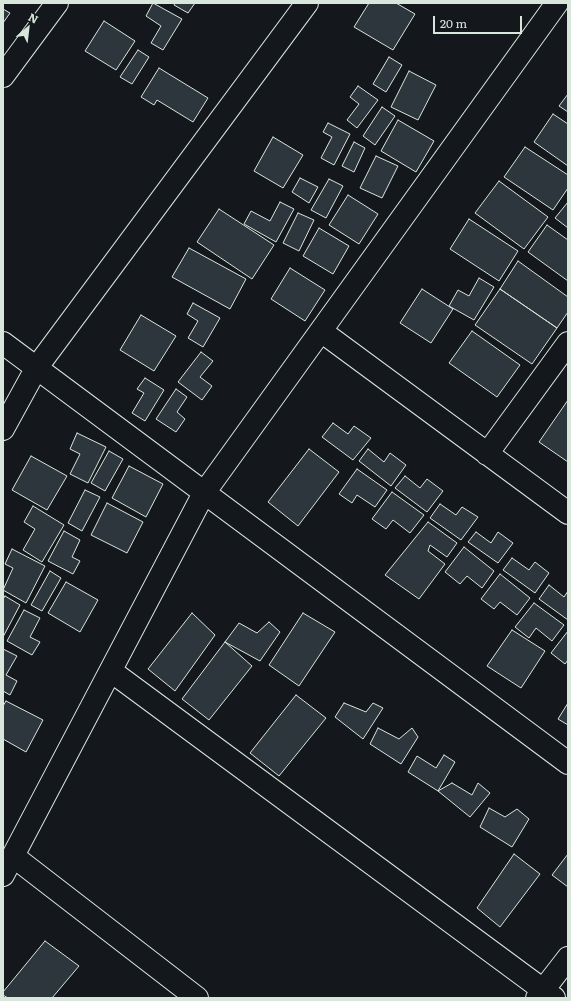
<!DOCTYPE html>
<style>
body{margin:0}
#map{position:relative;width:571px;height:1001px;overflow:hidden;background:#14181c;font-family:Literata,serif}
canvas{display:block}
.frame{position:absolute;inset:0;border:4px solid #d8e6dc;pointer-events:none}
.north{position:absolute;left:8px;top:8px;width:40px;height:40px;-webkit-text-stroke:3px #14181c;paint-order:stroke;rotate:28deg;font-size:11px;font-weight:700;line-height:16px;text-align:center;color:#d8e6dc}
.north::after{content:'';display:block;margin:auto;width:14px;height:18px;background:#d8e6dc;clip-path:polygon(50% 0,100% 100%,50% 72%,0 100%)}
.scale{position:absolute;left:433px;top:16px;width:89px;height:18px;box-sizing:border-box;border:2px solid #d8e6dc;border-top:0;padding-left:5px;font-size:12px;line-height:14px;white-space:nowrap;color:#d8e6dc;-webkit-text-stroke:3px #14181c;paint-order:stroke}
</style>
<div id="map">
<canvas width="571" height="1001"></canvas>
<div class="frame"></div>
<div class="north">N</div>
<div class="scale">20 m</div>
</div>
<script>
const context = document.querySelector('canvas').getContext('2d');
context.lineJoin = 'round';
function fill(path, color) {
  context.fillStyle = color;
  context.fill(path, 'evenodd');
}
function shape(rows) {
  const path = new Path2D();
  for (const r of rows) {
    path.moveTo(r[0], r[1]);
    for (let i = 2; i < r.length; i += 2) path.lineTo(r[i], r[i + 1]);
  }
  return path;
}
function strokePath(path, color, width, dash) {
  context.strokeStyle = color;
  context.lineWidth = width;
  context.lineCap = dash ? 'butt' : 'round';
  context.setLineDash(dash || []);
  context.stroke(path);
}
const building = shape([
 [153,3,182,19,163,50,151,43,161,26,146,16,153,3],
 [175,3,195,3,188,13,174,5,175,3],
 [369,3,396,3,415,14,393,50,354,27,369,3],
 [3,9,10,13,3,23,3,9],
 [104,21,135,41,116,70,85,51,104,21],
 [138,50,149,57,132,84,120,77,138,50],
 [389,57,402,65,386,92,373,84,389,57],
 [159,68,208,98,193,122,157,100,154,105,141,97,159,68],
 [409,71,436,85,418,120,391,107,409,71],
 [358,86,378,100,357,128,347,120,359,104,350,97,358,86],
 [568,94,568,112,559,106,568,94],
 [382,107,395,116,375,145,363,136,382,107],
 [553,114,568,124,568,166,534,142,553,114],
 [398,120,434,141,416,172,381,151,398,120],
 [328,123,350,134,334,165,321,158,332,137,323,132,328,123],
 [273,137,303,155,283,188,254,171,273,137],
 [354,142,365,148,354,172,342,166,354,142],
 [525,147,568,175,568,188,553,210,504,177,525,147],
 [376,156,398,166,382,198,360,188,376,156],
 [300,178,318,187,309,203,292,192,300,178],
 [329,179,343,186,326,218,311,210,329,179],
 [499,181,548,217,524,249,475,213,499,181],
 [348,195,378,214,359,244,329,225,348,195],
 [280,202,294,209,276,242,244,224,251,211,270,221,280,202],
 [568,202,568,228,555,218,568,202],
 [219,209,274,245,252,279,197,242,219,209],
 [298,213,314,220,299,251,283,243,298,213],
 [469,219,518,251,499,281,450,249,469,219],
 [547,225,568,240,568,281,528,252,547,225],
 [319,228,349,246,333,274,303,256,319,228],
 [189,248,246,279,230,309,172,277,189,248],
 [518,261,568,297,568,312,557,328,500,289,518,261],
 [290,268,325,290,305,321,271,299,290,268],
 [479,278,494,287,474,320,449,306,458,290,469,296,479,278],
 [422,289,453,309,431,343,400,323,422,289],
 [500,289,557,328,532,364,475,325,500,289],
 [193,303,220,318,203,347,188,338,198,321,187,314,193,303],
 [141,315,176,336,154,371,120,350,141,315],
 [472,331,520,365,497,397,449,363,472,331],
 [201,352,213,361,200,377,212,386,202,400,178,382,201,352],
 [145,378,164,390,145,421,132,413,144,393,137,389,145,378],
 [176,389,187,397,177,412,185,419,176,432,156,419,176,389],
 [568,400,568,462,539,442,568,400],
 [333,423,348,434,354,426,371,438,353,460,322,437,333,423],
 [77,433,106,447,88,483,70,474,80,454,70,449,77,433],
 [309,449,339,472,298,526,268,502,309,449],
 [368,449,384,462,390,453,406,465,391,486,359,461,368,449],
 [109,451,123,459,105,491,91,483,109,451],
 [31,456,67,476,47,510,12,490,31,456],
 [129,466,163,484,146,517,112,498,129,466],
 [357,469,387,490,375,507,357,495,352,503,339,494,357,469],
 [405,476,420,488,427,479,443,491,427,512,395,488,405,476],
 [85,490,100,497,82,531,68,523,85,490],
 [392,492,424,515,410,533,393,520,386,529,372,519,392,492],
 [107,503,143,522,127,553,91,535,107,503],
 [440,504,456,515,462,507,478,517,461,540,430,518,440,504],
 [33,506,64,525,42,562,23,550,35,529,24,522,33,506],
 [428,522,457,543,447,557,430,545,428,551,445,564,419,599,385,575,428,522],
 [64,531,80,540,72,557,80,561,73,574,48,561,64,531],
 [476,532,491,543,498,532,513,543,498,563,468,542,476,532],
 [464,547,494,571,482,588,467,576,460,584,445,572,464,547],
 [12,549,45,566,26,603,3,590,13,568,5,564,12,549],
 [512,558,529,570,535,562,549,573,535,593,503,570,512,558],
 [50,571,61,578,42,611,31,605,50,571],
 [500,574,530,598,517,615,500,602,494,609,481,599,500,574],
 [66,582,98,600,80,632,48,613,66,582],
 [549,585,564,597,568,591,568,620,539,599,549,585],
 [5,596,20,605,3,637,3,599,5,596],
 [534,603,564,625,552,641,536,628,529,638,515,627,534,603],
 [24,610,40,618,30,637,40,642,32,655,7,641,24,610],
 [192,613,215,635,175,691,148,669,192,613],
 [303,613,335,632,299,686,269,665,303,613],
 [269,622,280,632,260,661,225,642,239,623,257,633,269,622],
 [512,630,545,651,521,688,487,666,512,630],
 [568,631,568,660,565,664,551,653,568,631],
 [225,642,252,666,209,720,182,699,225,642],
 [3,649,17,656,6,675,17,681,10,695,3,691,3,649],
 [296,695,326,718,279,776,250,753,296,695],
 [6,701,43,720,26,752,3,739,3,706,6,701],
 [344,703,366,712,373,703,383,708,363,739,335,717,344,703],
 [568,703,568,725,558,719,568,703],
 [378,728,399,739,412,728,418,737,401,764,370,744,378,728],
 [444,755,455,762,438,791,408,772,417,756,436,768,444,755],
 [452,783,472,795,478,783,490,793,470,817,438,791,452,783],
 [489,808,505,817,517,809,529,819,512,847,480,827,489,808],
 [514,854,540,874,500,927,477,908,514,854],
 [568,854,568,887,552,875,568,854],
 [45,941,79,966,52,998,8,998,3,995,3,992,45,941]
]);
fill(building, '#2c363c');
strokePath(building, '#d8e6dc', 1);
const minor = shape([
 [3,76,57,3],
 [321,331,568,513],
 [3,343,568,763],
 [3,429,37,367,307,3],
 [487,454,568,343],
 [111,671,554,998],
 [13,856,197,998],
 [3,875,204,493,557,3],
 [537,998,568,958]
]);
strokePath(minor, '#d8e6dc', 24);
strokePath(minor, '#14181c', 22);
</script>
